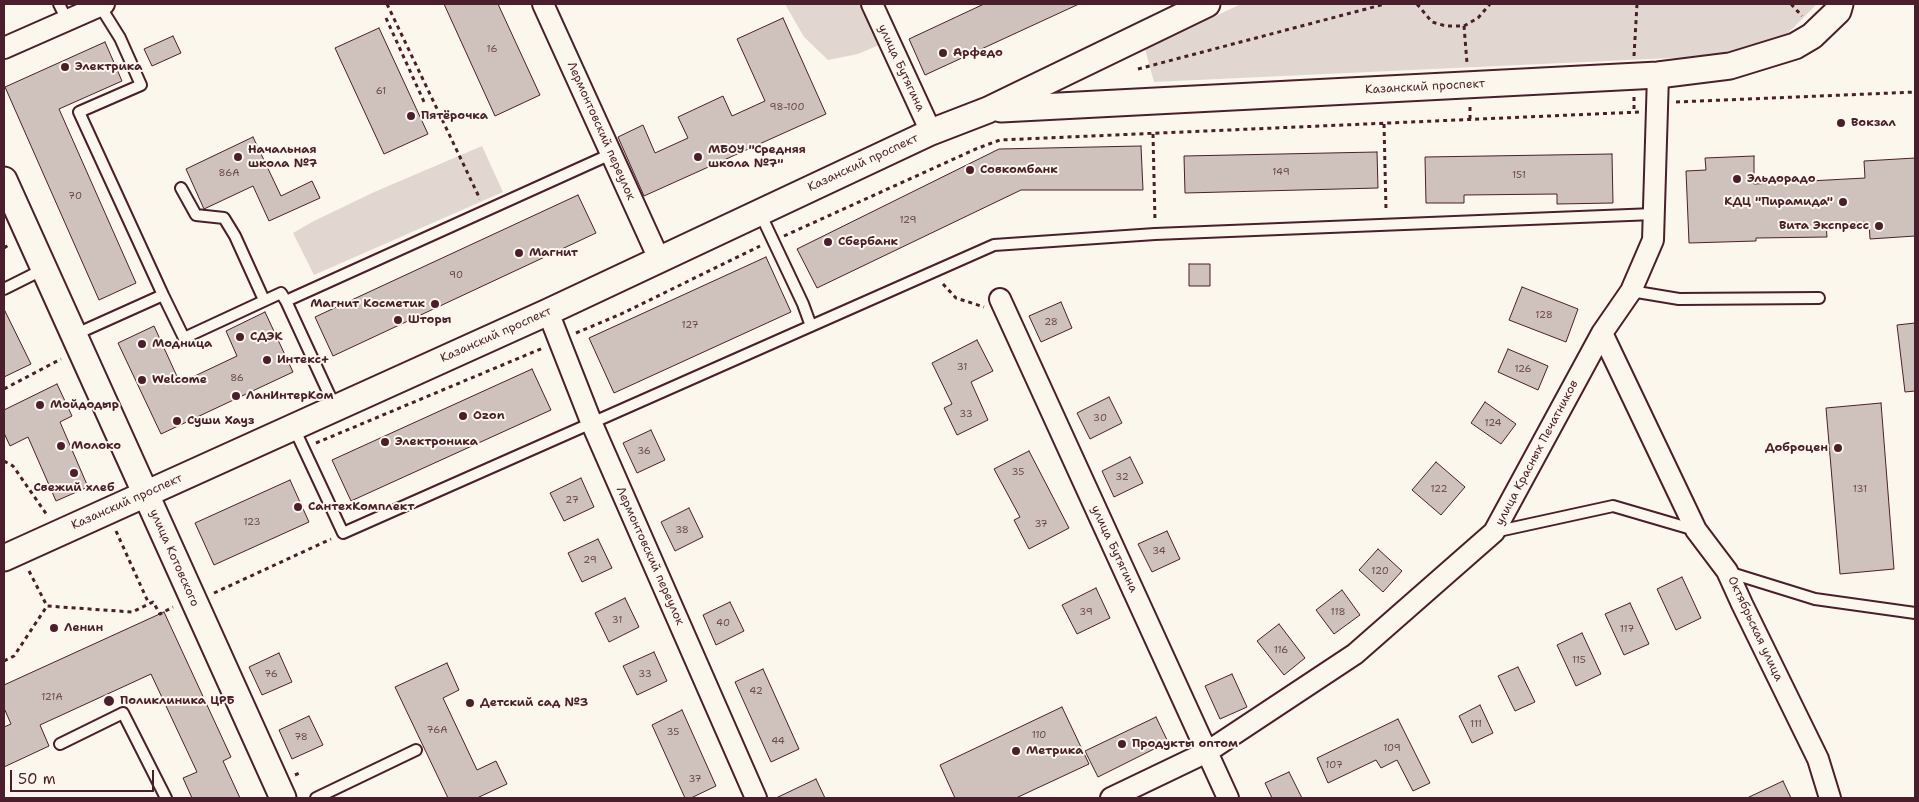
<!DOCTYPE html>
<meta charset="utf-8">
<style>
body{margin:0}
#map{position:relative;width:1919px;height:802px;overflow:hidden;background:#fbf7ec;font-family:"Shantell Sans",sans-serif}
canvas{display:block}
.frame{position:absolute;inset:0;border:5px solid #4a1f2b;pointer-events:none}
.scale{position:absolute;left:10px;top:770px;width:144px;height:22px;box-sizing:border-box;border:2px solid #4a1f2b;border-top:0;padding-left:6px;font-size:15px;line-height:18px;white-space:nowrap;color:#4a1f2b;-webkit-text-stroke:4px #fbf7ec;paint-order:stroke}
</style>
<div id="map">
<canvas width="1919" height="802"></canvas>
<div class="frame"></div>
<div class="scale">50 m</div>
</div>
<script>
const context = document.querySelector('canvas').getContext('2d');
context.lineJoin = 'round';
function fill(path, color) {
  context.fillStyle = color;
  context.fill(path, 'evenodd');
}
function shape(rows) {
  const path = new Path2D();
  for (const r of rows) {
    path.moveTo(r[0], r[1]);
    for (let i = 2; i < r.length; i += 2) path.lineTo(r[i], r[i + 1]);
  }
  return path;
}
function strokePath(path, color, width, dash) {
  context.strokeStyle = color;
  context.lineWidth = width;
  context.lineCap = dash ? 'butt' : 'round';
  context.setLineDash(dash || []);
  context.stroke(path);
}
function drawText(font, color, halo, rows, align = 'center') {
  context.font = font + ' "Shantell Sans",sans-serif';
  context.lineWidth = 4;
  context.setLineDash([]);
  context.textBaseline = 'middle';
  context.strokeStyle = halo;
  context.fillStyle = color;
  for (const [text, x, y, turn = 0] of rows) {
    context.save();
    context.translate(x, y);
    context.rotate((+turn || 0) * Math.PI / 180);
    context.textAlign = isNaN(turn) ? turn : align;
    if (halo) context.strokeText(text, 0, 0);
    context.fillText(text, 0, 0);
    context.restore();
  }
}
fill(shape([
 [785,4,863,4,879,45,858,54,828,60,804,37],
 [1241,4,1817,4,1785,36,1735,55,1154,82,1145,49],
 [482,146,503,192,314,275,293,233,314,221,372,193]
]), '#e2d7d0');
const building = shape([
 [444,4,498,4,540,95,495,116,444,4],
 [984,4,1079,4,925,75,909,39,984,4],
 [783,18,826,114,644,196,618,137,643,125,655,153,688,138,678,117,723,96,732,116,765,101,737,39,783,18],
 [379,28,428,134,384,154,335,48,379,28],
 [173,36,181,53,152,66,144,49,173,36],
 [105,42,122,81,59,109,136,283,99,300,5,87,105,42],
 [253,137,281,196,312,181,320,198,269,221,253,186,204,209,186,169,253,137],
 [1141,146,1143,190,1021,190,817,288,797,249,999,149,1141,146],
 [1377,152,1378,188,1185,193,1184,156,1377,152],
 [1612,154,1613,203,1557,204,1557,194,1464,195,1464,203,1426,203,1425,157,1612,154],
 [1754,156,1754,184,1865,178,1864,161,1915,158,1915,236,1870,239,1869,222,1826,224,1827,237,1756,238,1756,241,1689,243,1686,171,1706,170,1705,158,1754,156],
 [578,195,596,233,333,356,315,317,578,195],
 [766,257,791,312,614,393,589,338,766,257],
 [1189,264,1210,264,1210,286,1189,286,1189,264],
 [1522,287,1578,309,1566,342,1509,320,1522,287],
 [1061,302,1072,328,1041,342,1029,316,1061,302],
 [4,309,31,364,4,377,4,309],
 [265,312,293,372,161,434,118,343,154,326,180,383,237,356,226,331,265,312],
 [1915,323,1915,391,1905,392,1897,325,1915,323],
 [977,340,993,371,971,382,988,420,957,435,944,408,952,404,932,363,977,340],
 [1508,349,1548,366,1538,390,1498,372,1508,349],
 [532,369,551,410,351,501,332,460,532,369],
 [57,384,72,416,60,422,88,487,56,501,28,437,10,446,4,433,4,410,57,384],
 [1109,397,1122,423,1090,439,1077,413,1109,397],
 [1485,402,1516,424,1501,444,1471,423,1485,402],
 [1881,403,1894,569,1840,574,1826,408,1881,403],
 [651,430,665,460,637,473,623,443,651,430],
 [1029,451,1069,528,1029,549,1014,520,1020,517,994,469,1029,451],
 [1130,457,1143,483,1114,497,1102,471,1130,457],
 [1436,462,1465,487,1441,515,1412,490,1436,462],
 [581,478,594,507,564,521,550,493,581,478],
 [290,480,309,522,214,565,195,523,290,480],
 [689,508,703,537,675,551,661,522,689,508],
 [1167,531,1180,559,1152,572,1138,544,1167,531],
 [598,539,612,568,582,582,568,553,598,539],
 [1378,549,1402,571,1383,592,1359,570,1378,549],
 [1682,577,1701,618,1676,630,1657,589,1682,577],
 [1096,588,1110,618,1077,634,1062,605,1096,588],
 [1342,590,1360,615,1334,634,1316,610,1342,590],
 [625,598,639,627,609,642,595,613,625,598],
 [730,602,744,631,716,645,703,615,730,602],
 [1630,603,1649,644,1624,655,1605,614,1630,603],
 [164,612,231,757,223,761,240,798,192,798,183,778,197,772,151,674,40,725,49,746,4,767,4,727,11,724,4,708,4,685,164,612],
 [1279,624,1305,658,1284,675,1257,641,1279,624],
 [1582,633,1601,674,1576,686,1557,645,1582,633],
 [654,652,667,681,637,695,623,666,654,652],
 [279,653,292,682,262,695,249,667,279,653],
 [447,663,459,690,443,698,477,770,496,761,507,784,477,798,448,798,395,687,447,663],
 [1518,667,1535,702,1515,711,1498,676,1518,667],
 [763,669,799,749,771,762,735,682,763,669],
 [1232,674,1247,707,1220,719,1205,686,1232,674],
 [1480,705,1493,733,1472,743,1459,716,1480,705],
 [1062,707,1089,764,1016,798,955,798,940,765,1062,707],
 [682,710,716,786,691,798,685,798,652,725,682,710],
 [309,716,323,745,292,759,279,730,309,716],
 [1156,717,1168,742,1098,777,1085,751,1156,717],
 [1398,719,1430,783,1413,791,1397,760,1381,768,1376,760,1328,783,1317,758,1398,719],
 [1289,772,1302,798,1272,798,1265,783,1289,772],
 [816,779,825,798,776,798,816,779],
 [1783,781,1791,798,1747,798,1783,781]
]);
fill(building, '#cfc2bc');
strokePath(building, '#4a1f2b', 1);
const service = shape([
 [59,4,67,20],
 [181,188,196,215,224,218,235,236,264,300],
 [760,213,803,304,811,326],
 [4,289,44,269],
 [1631,291,1679,299,1819,298],
 [163,295,184,338,281,293,286,301,335,407],
 [286,301,611,154],
 [74,335,163,295,79,112,141,85,120,38,100,6],
 [294,428,343,533,994,245,1155,234,1654,214],
 [1494,532,1613,506,1695,530],
 [1728,572,1815,599,1915,613],
 [60,744,123,713,166,798],
 [316,798,416,750]
]);
const minor = shape([
 [543,4,659,259],
 [872,4,931,132],
 [4,48,104,4],
 [1000,299,1228,798],
 [548,312,592,424,756,798],
 [1602,333,1696,530,1727,571,1742,604,1818,759,1830,798],
 [1111,798,1207,752,1355,654,1494,532,1602,333,1631,291,1653,240,1658,75]
]);
const tertiary = shape([
 [1001,109,1658,75,1730,66,1795,46,1812,36,1838,11,1840,4],
 [4,180,283,798],
 [4,558,548,312,931,132,988,110,1207,4]
]);
strokePath(service, '#4a1f2b', 14);
strokePath(minor, '#4a1f2b', 24);
strokePath(tertiary, '#4a1f2b', 29);
strokePath(shape([
 [387,4,480,199],
 [1417,4,1432,22,1446,26,1464,26,1478,18,1490,4],
 [1791,4,1802,16],
 [386,18,425,104],
 [1464,26,1467,63],
 [1634,56,1637,4],
 [1138,69,1385,4],
 [1634,97,1634,112],
 [1676,102,1915,92],
 [1470,107,1470,120],
 [1384,124,1386,210],
 [1153,134,1155,221],
 [784,236,978,148,1000,140,1640,112],
 [4,248,10,244],
 [943,284,956,298,984,307],
 [576,333,621,314,760,246],
 [4,389,61,359],
 [316,443,543,348],
 [4,461,13,466,47,515],
 [116,531,149,604],
 [29,571,47,606,132,612,153,602,160,614,173,607],
 [214,593,331,539],
 [4,661,14,656,47,606],
 [295,775,302,772]
]), '#4a1f2b', 3, [4, 4]);
strokePath(service, '#fbf7ec', 10);
strokePath(minor, '#fbf7ec', 20);
strokePath(tertiary, '#fbf7ec', 25);
for (const [x, y, r, color] of [
 [943,53,5,"#4a1f2b"],
 [65,67,5,"#4a1f2b"],
 [411,116,5,"#4a1f2b"],
 [1841,123,5,"#4a1f2b"],
 [238,157,5,"#4a1f2b"],
 [698,157,5,"#4a1f2b"],
 [970,170,5,"#4a1f2b"],
 [1737,179,5,"#4a1f2b"],
 [1843,202,5,"#4a1f2b"],
 [1879,226,5,"#4a1f2b"],
 [828,242,5,"#4a1f2b"],
 [519,253,5,"#4a1f2b"],
 [435,304,5,"#4a1f2b"],
 [398,320,5,"#4a1f2b"],
 [240,337,5,"#4a1f2b"],
 [142,344,5,"#4a1f2b"],
 [267,360,5,"#4a1f2b"],
 [142,380,5,"#4a1f2b"],
 [236,396,5,"#4a1f2b"],
 [40,405,5,"#4a1f2b"],
 [463,416,5,"#4a1f2b"],
 [177,421,5,"#4a1f2b"],
 [385,442,5,"#4a1f2b"],
 [61,446,5,"#4a1f2b"],
 [1838,448,5,"#4a1f2b"],
 [74,473,5,"#4a1f2b"],
 [298,507,5,"#4a1f2b"],
 [54,628,5,"#4a1f2b"],
 [109,701,6,"#4a1f2b"],
 [470,703,5,"#4a1f2b"],
 [1122,744,5,"#4a1f2b"],
 [1016,751,5,"#4a1f2b"]
]) {
  const dot = new Path2D();
  dot.arc(x, y, r, 0, 2 * Math.PI);
  context.fillStyle = color;
  context.fill(dot);
  strokePath(dot, '#fbf7ec', 2);
}
drawText('10px', '#6b484f', null, [
 ["16",492,49],
 ["61",381,91],
 ["98-100",787,107],
 ["149",1281,172],
 ["86А",229,173],
 ["151",1519,175],
 ["70",75,196],
 ["129",908,220],
 ["90",456,275],
 ["128",1544,315],
 ["28",1051,322],
 ["127",690,325],
 ["31",962,367],
 ["126",1523,369],
 ["86",237,378],
 ["33",966,414],
 ["30",1100,418],
 ["124",1493,423],
 ["36",644,451],
 ["35",1018,472],
 ["32",1122,477],
 ["122",1439,489],
 ["131",1860,489],
 ["27",572,500],
 ["123",252,522],
 ["37",1041,524],
 ["38",682,530],
 ["34",1159,551],
 ["29",590,560],
 ["120",1380,571],
 ["39",1086,612],
 ["118",1338,612],
 ["31",617,620],
 ["40",723,623],
 ["117",1627,629],
 ["116",1281,650],
 ["115",1579,660],
 ["76",271,674],
 ["33",645,674],
 ["42",756,691],
 ["121А",52,697],
 ["111",1476,724],
 ["76А",437,730],
 ["35",673,732],
 ["110",1039,735],
 ["78",301,737],
 ["44",778,741],
 ["109",1392,748],
 ["107",1334,765],
 ["37",695,779]
]);
drawText('bold 12px', '#4a1f2b', '#fbf7ec', [
 ["Арфедо",953,53],
 ["Электрика",75,67],
 ["Пятёрочка",421,116],
 ["Вокзал",1851,123],
 ["Начальная",248,150],
 ["школа №7",248,164],
 ["МБОУ \"Средняя",708,150],
 ["школа №7\"",708,164],
 ["Совкомбанк",980,170],
 ["Эльдорадо",1747,179],
 ["КДЦ \"Пирамида\"",1833,202,"right"],
 ["Вита Экспресс",1869,226,"right"],
 ["Сбербанк",838,242],
 ["Магнит",529,253],
 ["Магнит Косметик",425,304,"right"],
 ["Шторы",408,320],
 ["СДЭК",250,337],
 ["Модница",152,344],
 ["Интекс+",277,360],
 ["Welcome",152,380],
 ["ЛанИнтерКом",246,396],
 ["Мойдодыр",50,405],
 ["Ozon",473,416],
 ["Суши Хауз",187,421],
 ["Электроника",395,442],
 ["Молоко",71,446],
 ["Доброцен",1828,448,"right"],
 ["Свежий хлеб",74,488,"center"],
 ["СантехКомплект",308,507],
 ["Ленин",64,628],
 ["Поликлиника ЦРБ",120,701],
 ["Детский сад №3",480,703],
 ["Продукты оптом",1132,744],
 ["Метрика",1026,751]
], 'left');
drawText('12px', '#4a1f2b', '#fbf7ec', [
 ["улица Бутягина",901,68,65],
 ["Казанский проспект",1425,87,-3],
 ["Лермонтовский переулок",601,131,66],
 ["Казанский проспект",863,163,-25],
 ["Казанский проспект",496,335,-24],
 ["улица Красных Печатников",1537,453,-62],
 ["Казанский проспект",127,502,-24],
 ["улица Бутягина",1114,549,65],
 ["Лермонтовский переулок",650,556,66],
 ["улица Котовского",174,558,66],
 ["Октябрьская улица",1755,629,65]
]);
</script>
